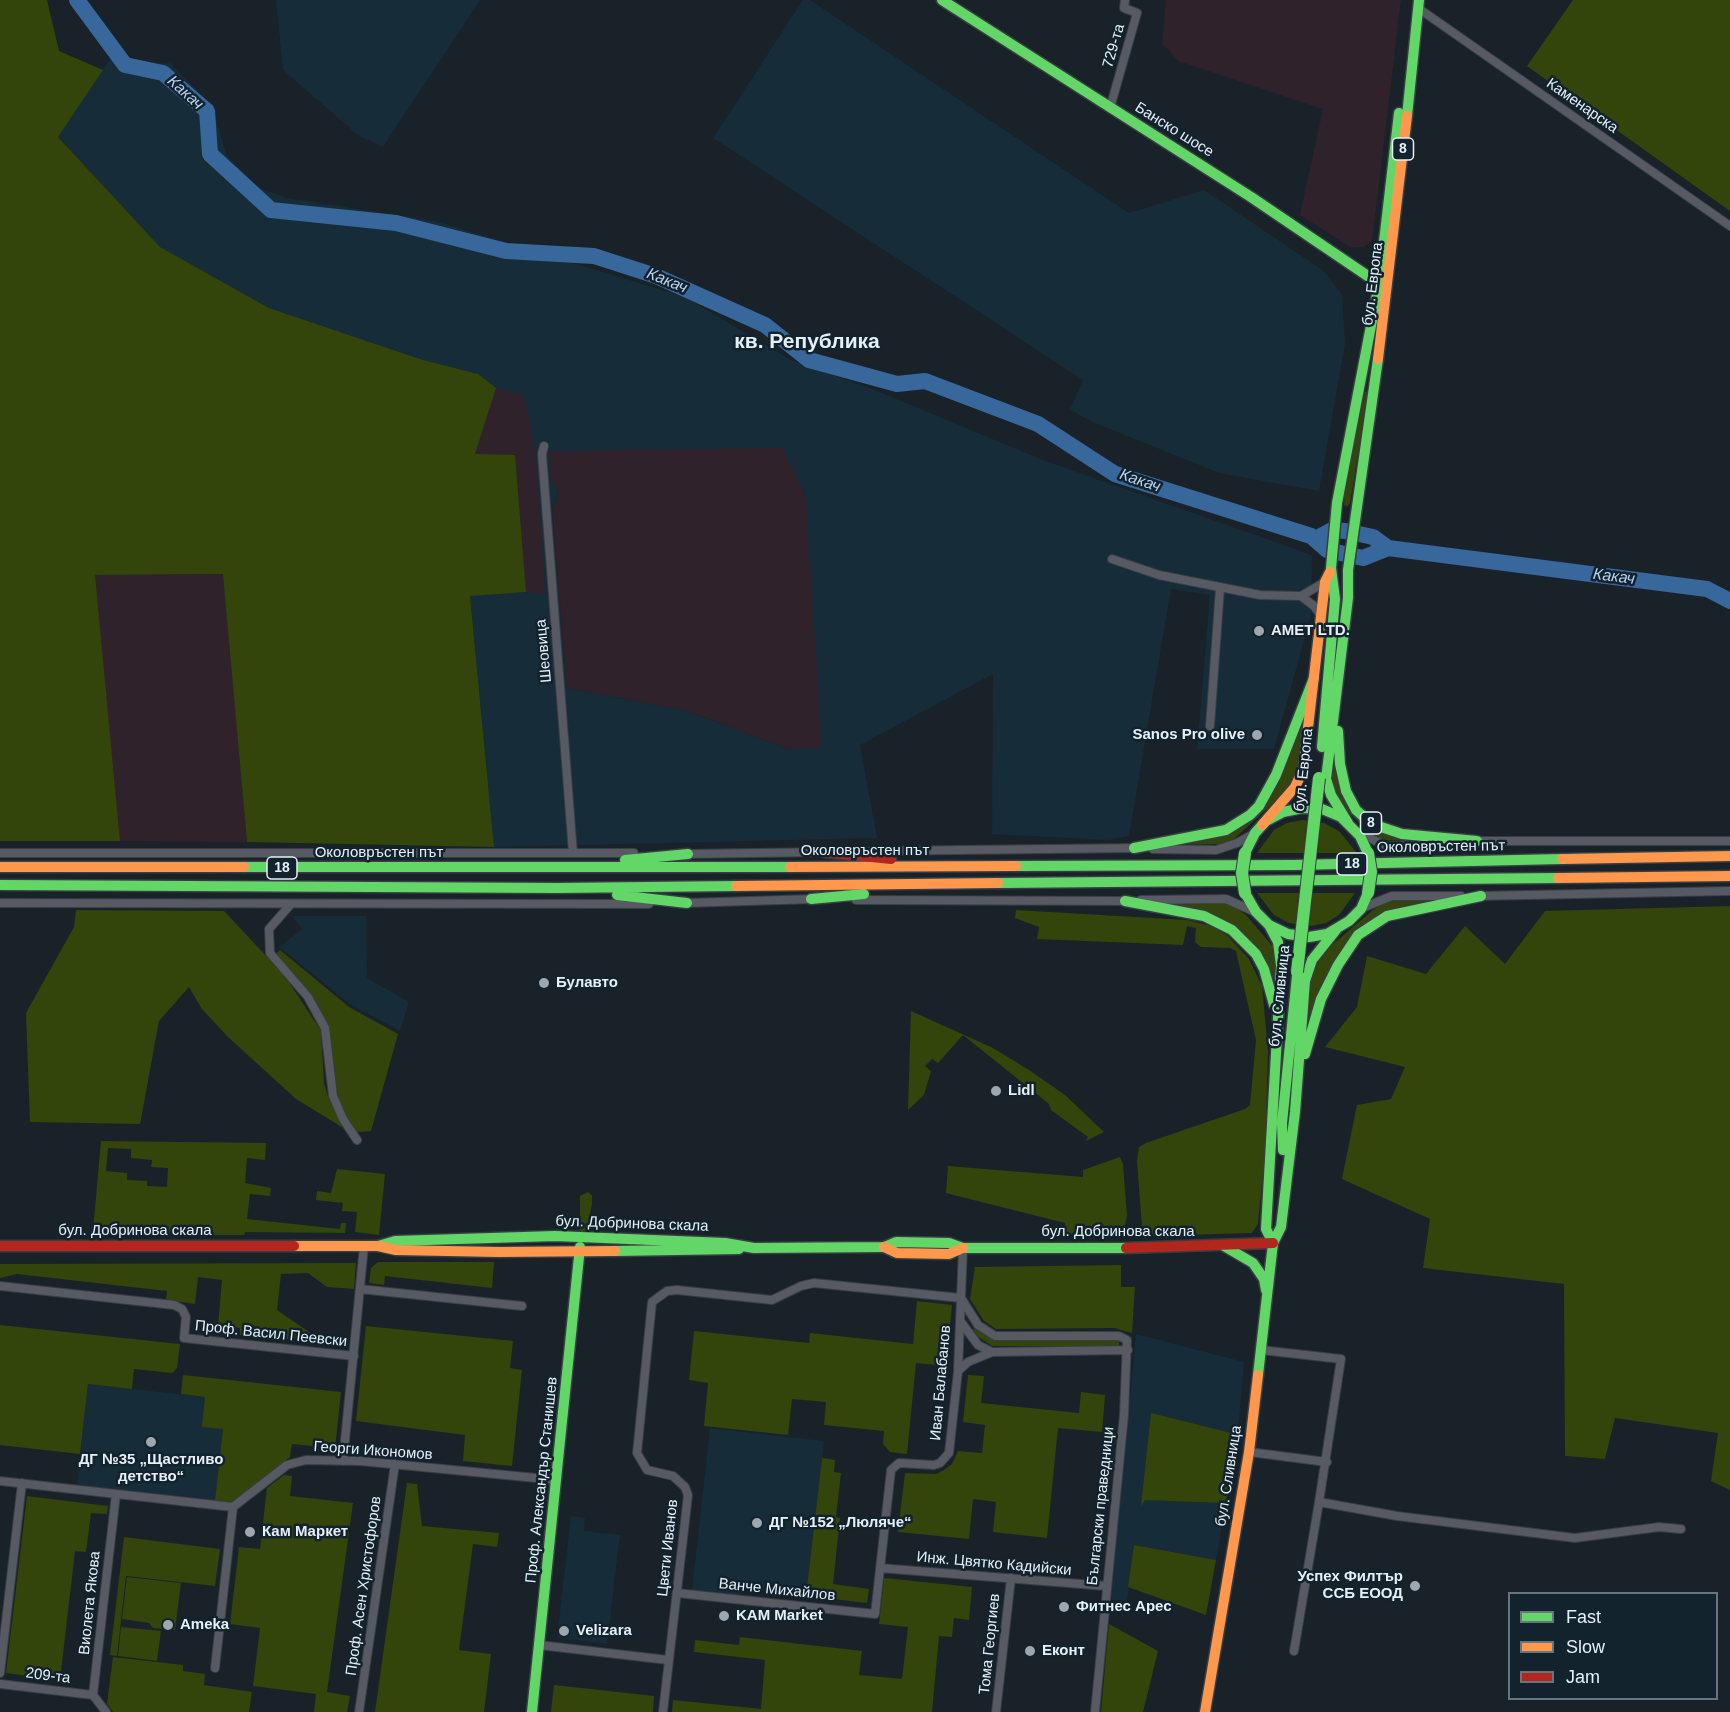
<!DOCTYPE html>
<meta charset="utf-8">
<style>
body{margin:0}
#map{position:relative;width:1730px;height:1712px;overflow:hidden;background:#192228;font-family:Arial,sans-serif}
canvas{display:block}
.legend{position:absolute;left:1508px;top:1592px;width:210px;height:108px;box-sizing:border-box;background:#13232e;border:2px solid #67757e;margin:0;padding:8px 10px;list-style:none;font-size:18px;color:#e5eff7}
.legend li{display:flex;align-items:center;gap:12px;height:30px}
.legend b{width:30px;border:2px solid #67757e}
</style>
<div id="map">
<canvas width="1730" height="1712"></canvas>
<ul class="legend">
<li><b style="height:8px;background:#63d668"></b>Fast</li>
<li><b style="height:8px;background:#ff974d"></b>Slow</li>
<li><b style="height:8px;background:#b3261e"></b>Jam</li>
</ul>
</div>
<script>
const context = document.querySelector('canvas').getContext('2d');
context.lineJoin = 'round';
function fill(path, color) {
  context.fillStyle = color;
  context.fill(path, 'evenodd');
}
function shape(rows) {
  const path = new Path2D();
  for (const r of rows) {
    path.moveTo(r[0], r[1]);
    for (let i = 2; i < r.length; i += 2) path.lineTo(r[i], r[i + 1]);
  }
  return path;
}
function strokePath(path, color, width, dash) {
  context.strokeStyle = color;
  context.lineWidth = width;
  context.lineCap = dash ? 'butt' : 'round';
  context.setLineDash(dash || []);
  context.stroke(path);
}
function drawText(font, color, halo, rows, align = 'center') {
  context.font = font + ' Arial,sans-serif';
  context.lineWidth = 5;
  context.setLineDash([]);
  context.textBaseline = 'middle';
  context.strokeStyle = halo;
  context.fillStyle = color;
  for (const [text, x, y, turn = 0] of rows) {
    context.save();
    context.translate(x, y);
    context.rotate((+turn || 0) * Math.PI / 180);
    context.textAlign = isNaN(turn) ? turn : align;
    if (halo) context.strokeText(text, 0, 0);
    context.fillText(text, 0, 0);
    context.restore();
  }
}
fill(shape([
 [276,0,480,0,383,147,358,135,283,70],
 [803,0,810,0,1129,213,1204,190,1324,271,1342,295,1345,344,1319,491,1219,473,1090,421,1070,409,1083,380,713,138],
 [112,56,144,64,170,63,212,106,227,156,259,188,287,198,435,221,685,297,791,360,880,392,1043,460,1312,555,1311,615,1274,749,1197,749,1210,595,1171,589,1129,836,1108,840,992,834,993,674,860,745,877,838,494,847,470,595,526,592,475,455,478,374,420,359,269,308,160,247,58,137],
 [549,451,795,476,806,497,788,749,688,711,567,688,552,508,558,498,557,488,551,482],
 [292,916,366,916,367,978,409,1002,400,1031,350,1004,279,947,302,929],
 [1136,1334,1244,1362,1237,1442,1216,1560,1134,1545,1127,1601,1111,1600],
 [88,1384,205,1397,223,1429,215,1500,77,1485],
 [710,1428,824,1441,806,1596,742,1588,740,1595,692,1590],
 [571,1516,585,1518,584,1531,620,1535,607,1644,557,1638]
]), '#162c39');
fill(shape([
 [1166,0,1401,0,1372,241,1364,247,1350,247,1300,215,1323,109,1178,61,1162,43],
 [496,388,523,395,530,422,536,456,545,594,526,592,515,455,475,455],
 [782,448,806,497,822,748,788,749,688,711,567,688,552,508,558,498,557,488,551,482,548,451],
 [224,574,247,842,120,841,94,575]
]), '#30222a');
fill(shape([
 [0,0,47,0,59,51,103,70,58,137,160,247,269,308,420,359,478,374,496,388,475,454,515,455,526,592,470,596,494,847,247,842,223,574,95,575,120,841,0,841],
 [1573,0,1730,0,1730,211,1527,66],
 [1368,391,1350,503,1347,507,1344,505,1345,489,1357,426,1365,392],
 [1305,716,1295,780,1280,797,1235,838,1223,844,1170,845,1245,824],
 [1335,752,1349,806,1411,841,1377,840,1347,811,1332,790,1331,765],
 [1303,820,1324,823,1339,831,1357,853,1257,853,1274,830,1287,823],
 [1257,893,1355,893,1339,915,1326,923,1311,926,1289,923,1274,915],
 [1403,899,1440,899,1388,910,1361,926,1307,1030,1310,970,1326,950,1373,910,1385,903],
 [1228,902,1246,915,1275,949,1276,988,1240,932,1163,903],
 [1730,906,1730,1490,1711,1481,1718,1433,1615,1418,1605,1459,1565,1456,1564,1284,1423,1268,1430,1219,1342,1179,1357,1105,1391,1099,1405,1067,1325,1047,1357,1007,1367,956,1426,974,1465,926,1505,964,1545,911],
 [76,910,224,911,285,976,321,1031,324,1083,329,1100,345,1129,296,1099,227,1036,202,1009,189,987,159,1021,140,1124,30,1122,26,1013,74,927],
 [1016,910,1187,920,1211,926,1228,936,1249,959,1262,986,1268,1051,1265,1153,1258,1224,1252,1233,1149,1236,1142,1227,1137,1161,1139,1147,1146,1143,1245,1109,1250,1105,1256,1040,1236,951,1230,948,1201,947,1195,942,1196,928,1187,926,1183,945,1037,939,1039,927,1015,918],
 [280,950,349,1007,398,1034,371,1131,356,1132,341,1107,334,1075,329,1027,315,999,278,957,277,953],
 [911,1011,993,1048,1029,1070,1065,1095,1104,1132,1086,1141,1088,1137,1051,1110,1049,1104,963,1035,938,1063,932,1059,925,1066,931,1071,924,1095,908,1110],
 [101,1141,266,1143,265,1160,247,1158,245,1183,271,1188,270,1196,250,1194,247,1219,340,1229,341,1223,346,1223,345,1233,245,1232,244,1235,213,1235,93,1231],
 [108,1148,131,1149,131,1158,152,1160,151,1167,168,1168,167,1187,147,1186,147,1181,127,1180,127,1173,106,1171],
 [1120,1157,1123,1164,1127,1216,1124,1229,1113,1235,1066,1234,1065,1223,946,1193,948,1166,1083,1177,1083,1170],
 [337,1169,385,1174,379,1235,355,1232,357,1212,342,1211,343,1203,316,1200,317,1191,331,1193],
 [588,1192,592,1195,592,1204,586,1232,580,1231,580,1196],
 [378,1262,494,1262,492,1288,385,1276,384,1285,369,1283,371,1268],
 [356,1263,354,1289,327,1287,308,1273,281,1274,277,1310,324,1342,240,1335,240,1328,218,1326,222,1280,198,1277,195,1304,166,1300,167,1291,17,1274,0,1278,0,1264],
 [1121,1265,1121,1287,1135,1287,1132,1333,1114,1328,996,1329,984,1321,970,1299,975,1267],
 [917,1301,952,1305,946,1366,916,1363,907,1454,890,1452,883,1444,884,1431,824,1425,826,1402,792,1399,788,1435,704,1426,708,1383,689,1380,694,1331,809,1343,810,1333,913,1344],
 [0,1325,180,1344,177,1368,172,1373,134,1369,132,1389,88,1384,80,1454,0,1445],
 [366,1326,513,1341,510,1368,522,1370,512,1466,463,1461,465,1435,356,1421],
 [975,1328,994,1340,1119,1340,1119,1346,992,1346,971,1332],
 [183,1375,341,1392,335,1448,292,1444,290,1457,233,1502,215,1500,223,1429,202,1427,205,1397,181,1394],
 [968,1375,984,1376,981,1403,1079,1413,1081,1392,1105,1395,1102,1432,1058,1428,1047,1538,993,1532,996,1502,973,1499,969,1539,898,1532,905,1473,936,1474,944,1470,952,1464,958,1451,982,1453,985,1425,963,1422],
 [1151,1413,1235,1434,1226,1503,1145,1500,1141,1506],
 [822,1458,835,1460,834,1472,841,1473,836,1517,840,1518,833,1584,869,1589,867,1603,806,1596],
 [284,1475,292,1476,290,1496,353,1503,327,1692,350,1696,347,1712,314,1712,316,1694,253,1686,260,1628,230,1624,239,1547,260,1549,267,1488],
 [407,1483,417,1484,422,1526,499,1533,497,1547,473,1544,459,1650,491,1654,484,1712,375,1712],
 [27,1496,108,1506,107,1514,91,1513,86,1552,75,1551,60,1680,6,1673],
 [124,1537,220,1549,215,1586,126,1576,117,1656,110,1655],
 [1134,1545,1216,1560,1206,1615,1128,1587],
 [127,1577,181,1583,175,1630,153,1628,149,1623,122,1619],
 [884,1578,972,1587,969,1620,954,1618,952,1637,939,1636,932,1712,672,1712,673,1700,761,1709,765,1660,694,1652,695,1640,739,1645,740,1637,862,1651,859,1675,902,1679,908,1627,879,1624],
 [1109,1624,1158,1651,1143,1712,1101,1712],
 [121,1627,161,1631,157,1661,118,1656],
 [113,1657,183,1665,183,1671,205,1674,204,1685,252,1692,249,1712,113,1712,107,1704],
 [554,1685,654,1696,653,1712,551,1712]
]), '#33450b');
strokePath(shape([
 [77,0,125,65,163,73,207,111,210,154,271,210,396,223,506,251,594,256,656,276,765,325,809,360,897,384,925,381,1038,424,1115,474,1311,536,1327,550,1363,558,1388,548],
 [1319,537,1332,530,1345,531,1373,537,1388,548,1707,589,1730,601]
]), '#37679b', 16);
const street = shape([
 [1418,8,1730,226],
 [1110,108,1137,13,1124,8,1125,0],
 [544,446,542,454,573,853],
 [1112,559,1159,575,1260,595,1301,596,1325,582],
 [1301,596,1314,606,1321,616],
 [1210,726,1220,588],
 [1361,833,1385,846,1459,844],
 [1474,841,1730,841],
 [1153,849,1216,850,1237,843,1255,833],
 [871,851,1138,848],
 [0,853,634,853],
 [685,854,826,852],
 [1476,896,1730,891],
 [856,900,1129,901],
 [1141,900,1226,899,1255,912],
 [0,903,649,904],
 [685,903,814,899],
 [291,904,269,929,270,953,308,997,325,1028,333,1096,343,1119,357,1140],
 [1362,908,1392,896,1461,896],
 [0,1286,174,1305,182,1309,186,1317,184,1338,354,1356],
 [360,1289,522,1306],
 [961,1322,978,1345,992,1352],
 [1261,1350,1341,1359,1319,1502,1397,1516,1575,1538,1659,1527,1681,1529],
 [958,1371,968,1362,992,1352,1128,1350],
 [1249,1452,1327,1462],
 [343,1461,364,1246],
 [0,1481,233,1507,287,1465,306,1460,360,1461,557,1480],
 [880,1568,1106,1586],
 [677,1593,875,1614,891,1470,899,1463,934,1465,940,1463,949,1453,958,1371,963,1248],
 [539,1645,668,1660],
 [1294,1651,1319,1502],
 [215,1668,233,1507],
 [0,1673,22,1483],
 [0,1684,93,1695],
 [106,1712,93,1695,116,1494],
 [359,1712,395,1464],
 [663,1712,688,1495,685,1487,673,1476,647,1470,637,1453,652,1302,667,1291,677,1290,772,1300,801,1286,814,1283,961,1298,978,1325,995,1336,1119,1336,1127,1340,1124,1415,1095,1712],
 [996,1712,1011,1578]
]);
const fast = shape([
 [942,0,1251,197,1384,287],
 [1407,116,1419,0],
 [1338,731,1340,764,1346,791,1356,810,1372,824,1402,834,1477,841],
 [1322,747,1335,599,1331,568,1337,503,1379,284,1399,113],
 [1348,823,1331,795,1326,779,1348,598,1348,570,1378,359],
 [1134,848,1226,830,1250,815,1259,806,1276,775,1314,678],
 [1245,853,1255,833,1266,821,1283,812,1303,808,1322,809,1341,817,1360,836,1368,853],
 [625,860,688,854],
 [1016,866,1294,865,1562,859],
 [244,867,790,867],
 [998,883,1558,878],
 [0,885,558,888,736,886],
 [1245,893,1256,912,1269,925,1288,934,1309,937,1327,934,1349,921,1361,909,1368,893],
 [617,895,687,903],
 [811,899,864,894],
 [1125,901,1204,916,1232,930,1256,954,1264,969,1274,1005],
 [1269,925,1278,942,1281,966,1266,1229,1273,1243],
 [1305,1054,1321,999,1338,965,1358,935,1387,916,1481,896],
 [1283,1150,1282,1123,1297,976],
 [378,1246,395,1241,555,1236,725,1243,754,1248,884,1247,896,1242,949,1243,963,1248,1126,1248],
 [1224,1246,1253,1263,1264,1279,1266,1290],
 [615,1251,739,1249],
 [1258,1375,1273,1243,1281,1227,1295,1112,1305,981,1312,960,1336,930],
 [532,1712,580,1247]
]);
const slow = shape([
 [1378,359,1407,116],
 [1262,825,1295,787,1303,770,1325,582,1330,572],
 [1562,859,1730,856],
 [0,867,244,867],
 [790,867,1016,866],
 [1558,878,1730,876],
 [736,886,998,883],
 [294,1246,378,1246,396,1250,499,1252,615,1251],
 [884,1247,897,1253,949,1254,963,1248],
 [1205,1712,1249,1452,1258,1375]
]);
const jam = shape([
 [824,852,891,859],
 [0,1246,294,1246],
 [1126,1248,1273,1243]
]);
strokePath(street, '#373e43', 10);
strokePath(fast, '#373e43', 13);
strokePath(slow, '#373e43', 13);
strokePath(jam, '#373e43', 13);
strokePath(street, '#575963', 8);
strokePath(fast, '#63d668', 10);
strokePath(slow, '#ff974d', 10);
strokePath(jam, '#b3261e', 10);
const fastBridge = shape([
 [1245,853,1242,873,1245,893],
 [1368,853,1371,872,1368,893],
 [1297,972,1319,778]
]);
strokePath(fastBridge, '#373e43', 14, []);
strokePath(fastBridge, '#63d668', 12);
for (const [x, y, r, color] of [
 [1259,631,6,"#9ea7af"],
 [1257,735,6,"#9ea7af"],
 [544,983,6,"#9ea7af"],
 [996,1091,6,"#9ea7af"],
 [151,1442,6,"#9ea7af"],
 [757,1523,6,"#9ea7af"],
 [250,1532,6,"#9ea7af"],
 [1415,1586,6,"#9ea7af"],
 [1064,1607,6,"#9ea7af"],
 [724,1616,6,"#9ea7af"],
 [168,1625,6,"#9ea7af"],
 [564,1631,6,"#9ea7af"],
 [1030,1651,6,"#9ea7af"]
]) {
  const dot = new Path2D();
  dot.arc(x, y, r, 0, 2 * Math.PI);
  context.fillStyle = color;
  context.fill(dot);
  strokePath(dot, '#13232e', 2);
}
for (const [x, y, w] of [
 [1403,149,21],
 [1371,823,21],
 [1352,864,30],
 [282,868,30]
]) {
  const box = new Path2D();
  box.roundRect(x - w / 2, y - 11, w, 22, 4.5);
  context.fillStyle = '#13232e';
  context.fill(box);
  strokePath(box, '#e5eff7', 1.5);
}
drawText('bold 14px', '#e5eff7', null, [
 ["8",1403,149],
 ["8",1371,823],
 ["18",1352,864],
 ["18",282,868]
]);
drawText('15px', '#e5eff7', '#13232e', [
 ["729-та",1114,46,-74],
 ["Каменарска",1582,106,35],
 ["Банско шосе",1174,130,32],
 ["бул. Европа",1373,284,-83],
 ["Шеовица",544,651,-95],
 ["бул. Европа",1304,770,-84],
 ["Околовръстен път",1441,847,-1],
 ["Околовръстен път",865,851],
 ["Околовръстен път",379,853],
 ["бул. Сливница",1280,996,-84],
 ["бул. Добринова скала",632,1224,2],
 ["бул. Добринова скала",135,1231],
 ["бул. Добринова скала",1118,1232],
 ["Проф. Васил Пеевски",271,1334,6],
 ["Иван Балабанов",941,1383,-85],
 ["Георги Икономов",373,1451,4],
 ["бул. Сливница",1229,1476,-81],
 ["Проф. Александър Станишев",542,1480,-84],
 ["Български праведници",1101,1506,-84],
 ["Цвети Иванов",668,1548,-84],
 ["Инж. Цвятко Кадийски",994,1564,5],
 ["Проф. Асен Христофоров",364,1586,-82],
 ["Ванче Михайлов",777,1590,6],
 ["Виолета Якова",90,1603,-84],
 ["Тома Георгиев",990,1644,-84],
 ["209-та",48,1676,7]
]);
drawText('bold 15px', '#e5eff7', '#13232e', [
 ["AMET LTD.",1271,631],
 ["Sanos Pro olive",1245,735,"right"],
 ["Булавто",556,983],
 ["Lidl",1008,1091],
 ["ДГ №35 „Щастливо",151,1460,"center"],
 ["детство“",151,1477,"center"],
 ["ДГ №152 „Люляче“",769,1523],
 ["Кам Маркет",262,1532],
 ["Успех Филтър",1403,1577,"right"],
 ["ССБ ЕООД",1403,1594,"right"],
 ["Фитнес Арес",1076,1607],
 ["KAM Market",736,1616],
 ["Ameka",180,1625],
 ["Velizara",576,1631],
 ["Еконт",1042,1651]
], 'left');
drawText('italic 16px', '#b5d1f1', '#13232e', [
 ["Какач",185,93,42],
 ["Какач",667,281,22],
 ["Какач",1140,481,19],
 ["Какач",1614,577,7]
]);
drawText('bold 21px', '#e5eff7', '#13232e', [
 ["кв. Република",807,342]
]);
</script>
